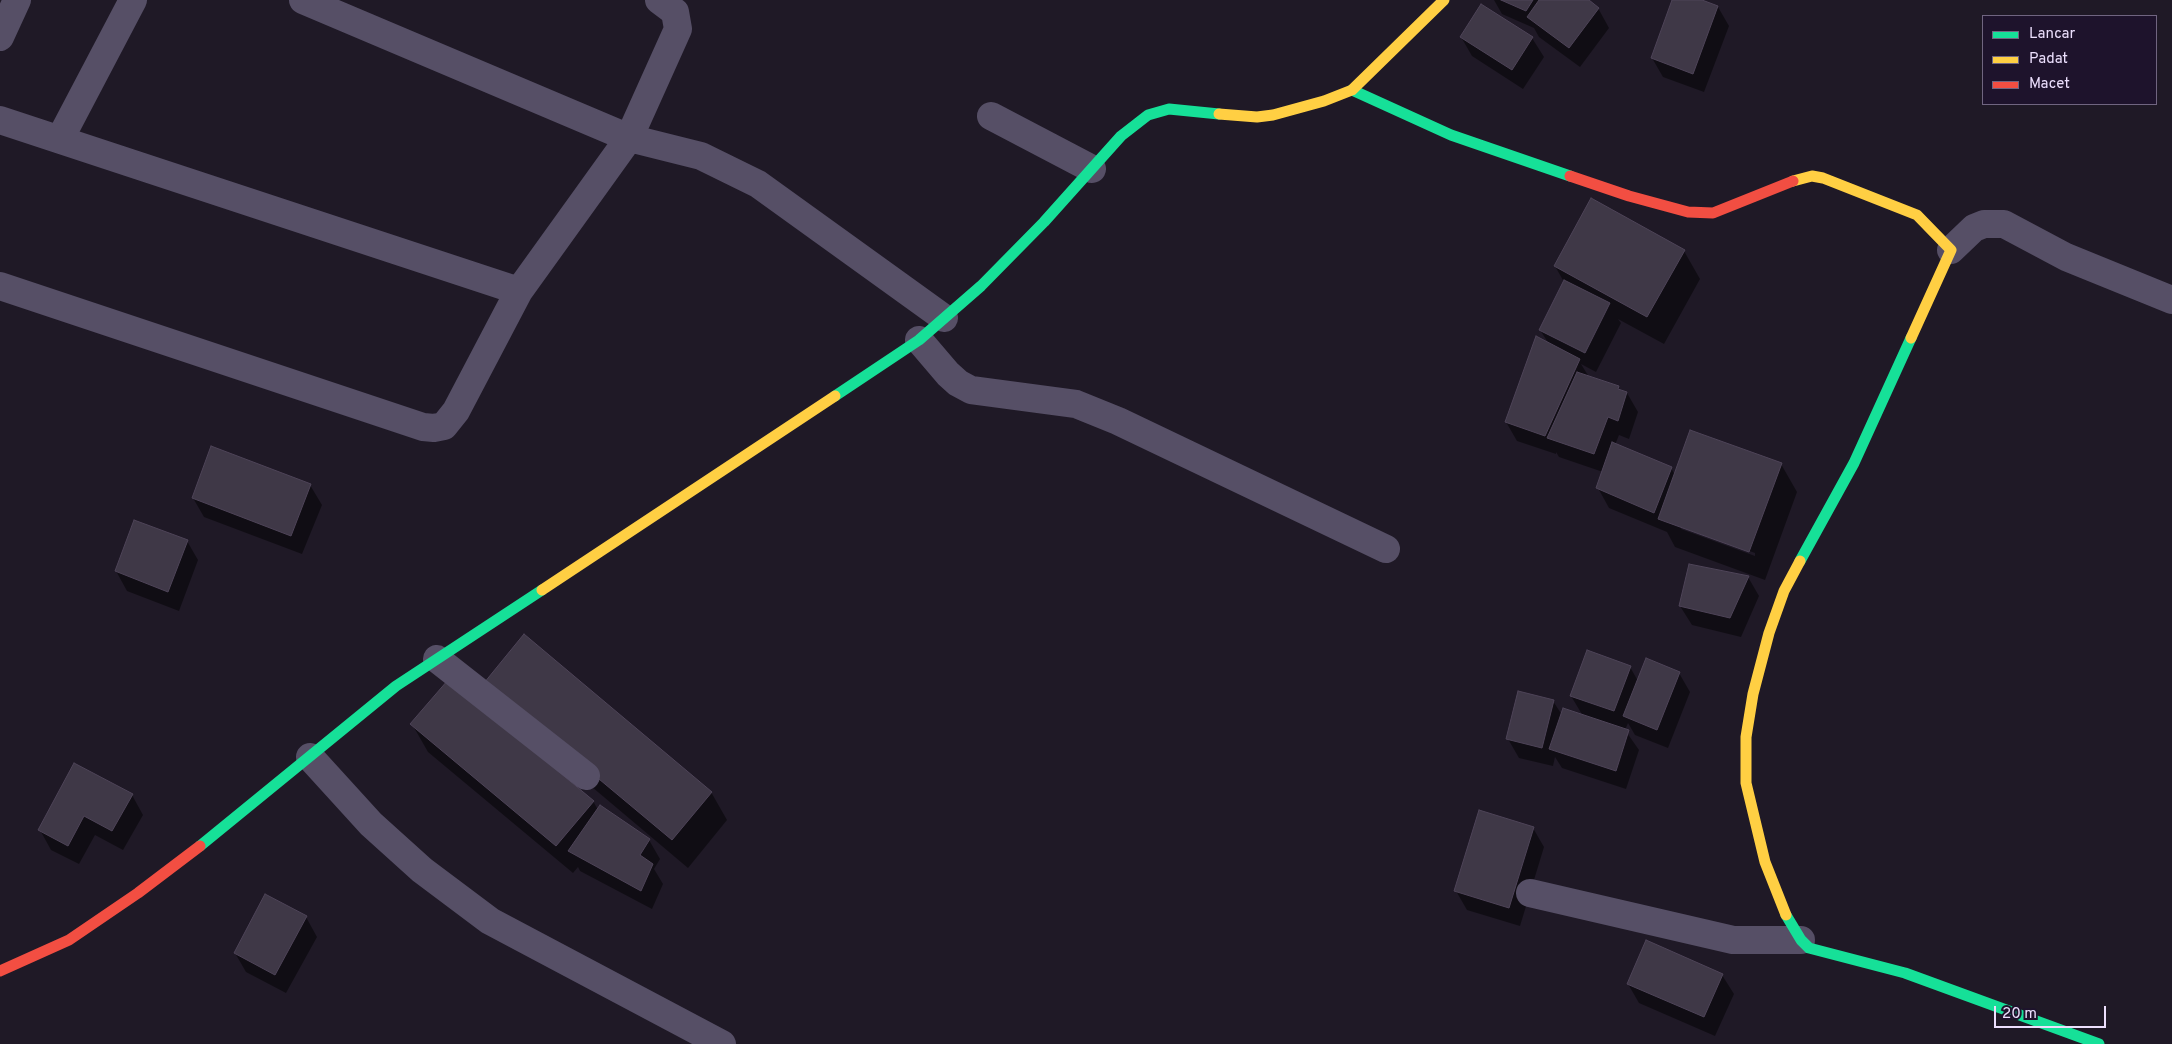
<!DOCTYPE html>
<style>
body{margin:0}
#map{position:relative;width:2172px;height:1044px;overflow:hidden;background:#1f1926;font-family:Overpass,sans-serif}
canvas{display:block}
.legend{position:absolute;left:1982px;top:15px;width:175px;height:90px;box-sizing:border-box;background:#1e132c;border:1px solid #706580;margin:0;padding:6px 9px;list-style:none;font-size:15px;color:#ecdffd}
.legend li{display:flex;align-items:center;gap:10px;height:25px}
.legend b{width:25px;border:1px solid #706580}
.scale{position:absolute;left:1994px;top:1006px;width:112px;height:22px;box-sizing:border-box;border:2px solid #ecdffd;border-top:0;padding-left:6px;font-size:15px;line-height:18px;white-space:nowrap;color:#ecdffd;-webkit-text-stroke:4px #1e132c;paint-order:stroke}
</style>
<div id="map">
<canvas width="2172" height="1044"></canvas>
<ul class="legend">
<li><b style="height:6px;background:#16e098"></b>Lancar</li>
<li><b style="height:6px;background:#ffcf43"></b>Padat</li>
<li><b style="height:6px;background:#f24e42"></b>Macet</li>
</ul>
<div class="scale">20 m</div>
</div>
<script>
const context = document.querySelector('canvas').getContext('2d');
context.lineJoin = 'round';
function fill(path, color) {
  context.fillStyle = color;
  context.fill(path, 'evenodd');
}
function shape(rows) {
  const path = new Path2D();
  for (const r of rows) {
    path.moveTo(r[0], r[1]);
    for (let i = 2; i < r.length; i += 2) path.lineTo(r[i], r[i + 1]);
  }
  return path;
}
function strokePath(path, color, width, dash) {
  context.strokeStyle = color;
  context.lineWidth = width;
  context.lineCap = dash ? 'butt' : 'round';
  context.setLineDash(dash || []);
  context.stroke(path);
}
fill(shape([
 [1494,0,1587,0,1598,8,1609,28,1580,67,1539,37,1534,28,1502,14],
 [1673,0,1698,0,1718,7,1729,26,1704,92,1663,77,1652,58],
 [1461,37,1532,38,1544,57,1523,89,1472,56],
 [1684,251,1700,279,1664,344,1618,319,1621,323,1596,372,1581,364,1589,377,1618,387,1621,391,1627,393,1638,412,1629,439,1619,435,1615,445,1671,468,1675,475,1781,464,1797,492,1765,580,1675,547,1667,532,1609,508,1598,488,1603,472,1559,457,1556,452,1556,454,1517,441,1506,422,1549,344,1540,330,1564,282,1555,266],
 [1681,526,1755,553,1755,556,1681,529],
 [310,485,322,505,302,554,204,517,193,498],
 [135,521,187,541,198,560,179,611,127,591,116,571],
 [1748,577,1759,596,1741,637,1692,625,1680,606],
 [1630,667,1638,681,1679,673,1690,692,1668,748,1635,735,1628,723,1625,730,1639,750,1626,789,1562,768,1555,757,1553,766,1519,758,1508,739,1553,701,1562,715,1583,716,1571,696],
 [502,711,711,792,727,820,688,868],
 [412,724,593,801,598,810,649,840,660,859,654,869,663,884,652,909,580,871,578,867,573,873,428,752],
 [132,795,143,815,123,850,95,835,79,864,51,850,40,830],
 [1533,828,1544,847,1520,926,1467,910,1456,891],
 [306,917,317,937,286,993,246,972,235,953],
 [1722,975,1734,994,1715,1036,1639,1003,1628,984]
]), '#0007');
const building = shape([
 [1501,0,1533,0,1526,11,1501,0],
 [1539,0,1589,0,1599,8,1569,48,1527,17,1539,0],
 [1672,0,1702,0,1718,6,1693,74,1651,58,1672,0],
 [1481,4,1533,37,1512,70,1460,37,1481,4],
 [1591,198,1685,250,1647,317,1554,266,1591,198],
 [1564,280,1610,303,1585,353,1539,330,1564,280],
 [1536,336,1580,359,1545,436,1505,422,1536,336],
 [1577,372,1619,386,1618,389,1627,392,1618,421,1608,417,1594,454,1547,438,1577,372],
 [1690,430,1782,463,1749,552,1658,519,1690,430],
 [1612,442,1672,467,1654,513,1596,488,1612,442],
 [211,446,311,484,291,536,192,498,211,446],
 [134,520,188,540,168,592,115,571,134,520],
 [1689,564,1749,576,1730,618,1679,606,1689,564],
 [524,634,712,792,672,840,484,683,524,634],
 [1587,650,1631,666,1614,711,1570,696,1587,650],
 [1646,658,1680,672,1657,730,1623,716,1646,658],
 [448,680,594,801,556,846,410,724,448,680],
 [1518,691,1554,700,1542,748,1506,739,1518,691],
 [1563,708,1629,730,1616,771,1549,749,1563,708],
 [74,763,133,794,112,831,84,816,68,846,38,830,74,763],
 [600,805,650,839,640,855,653,864,641,891,568,851,600,805],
 [1479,810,1534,827,1509,908,1454,891,1479,810],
 [265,894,307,916,275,975,234,953,265,894],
 [1646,940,1723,974,1704,1017,1627,984,1646,940]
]);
fill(building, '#3f3847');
strokePath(building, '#4e4458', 1);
strokePath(shape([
 [303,0,629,138,701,156,758,184,944,318],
 [0,37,17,0],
 [991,116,1092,169],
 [0,120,519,291],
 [60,139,133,0],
 [1951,250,1974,228,1984,224,2004,224,2066,257,2172,300],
 [0,286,423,427,434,428,444,426,456,411,519,291,629,138,678,29,675,12,659,0],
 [919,340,948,374,958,383,971,390,1076,404,1118,421,1386,549],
 [437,659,586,776],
 [310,757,371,824,422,870,490,921,722,1044],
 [1530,893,1733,940,1801,940]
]), '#564f66', 28);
strokePath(shape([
 [1352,90,1451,135,1570,176],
 [835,396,919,340,981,286,1044,222,1121,136,1148,115,1169,109,1219,114],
 [1800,561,1854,463,1911,338],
 [200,846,396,686,542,590],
 [1786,915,1801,940,1809,948,1905,973,2099,1044]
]), '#16e098', 11);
strokePath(shape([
 [1219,114,1257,117,1273,115,1324,101,1352,90,1444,0],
 [1793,181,1812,176,1823,178,1917,215,1951,250,1911,338],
 [542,590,835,396],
 [1786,915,1765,862,1746,783,1746,737,1753,694,1769,633,1784,591,1800,561]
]), '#ffcf43', 11);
strokePath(shape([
 [1570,176,1629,196,1688,212,1713,213,1793,181],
 [0,971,69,940,138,893,200,846]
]), '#f24e42', 11);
</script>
